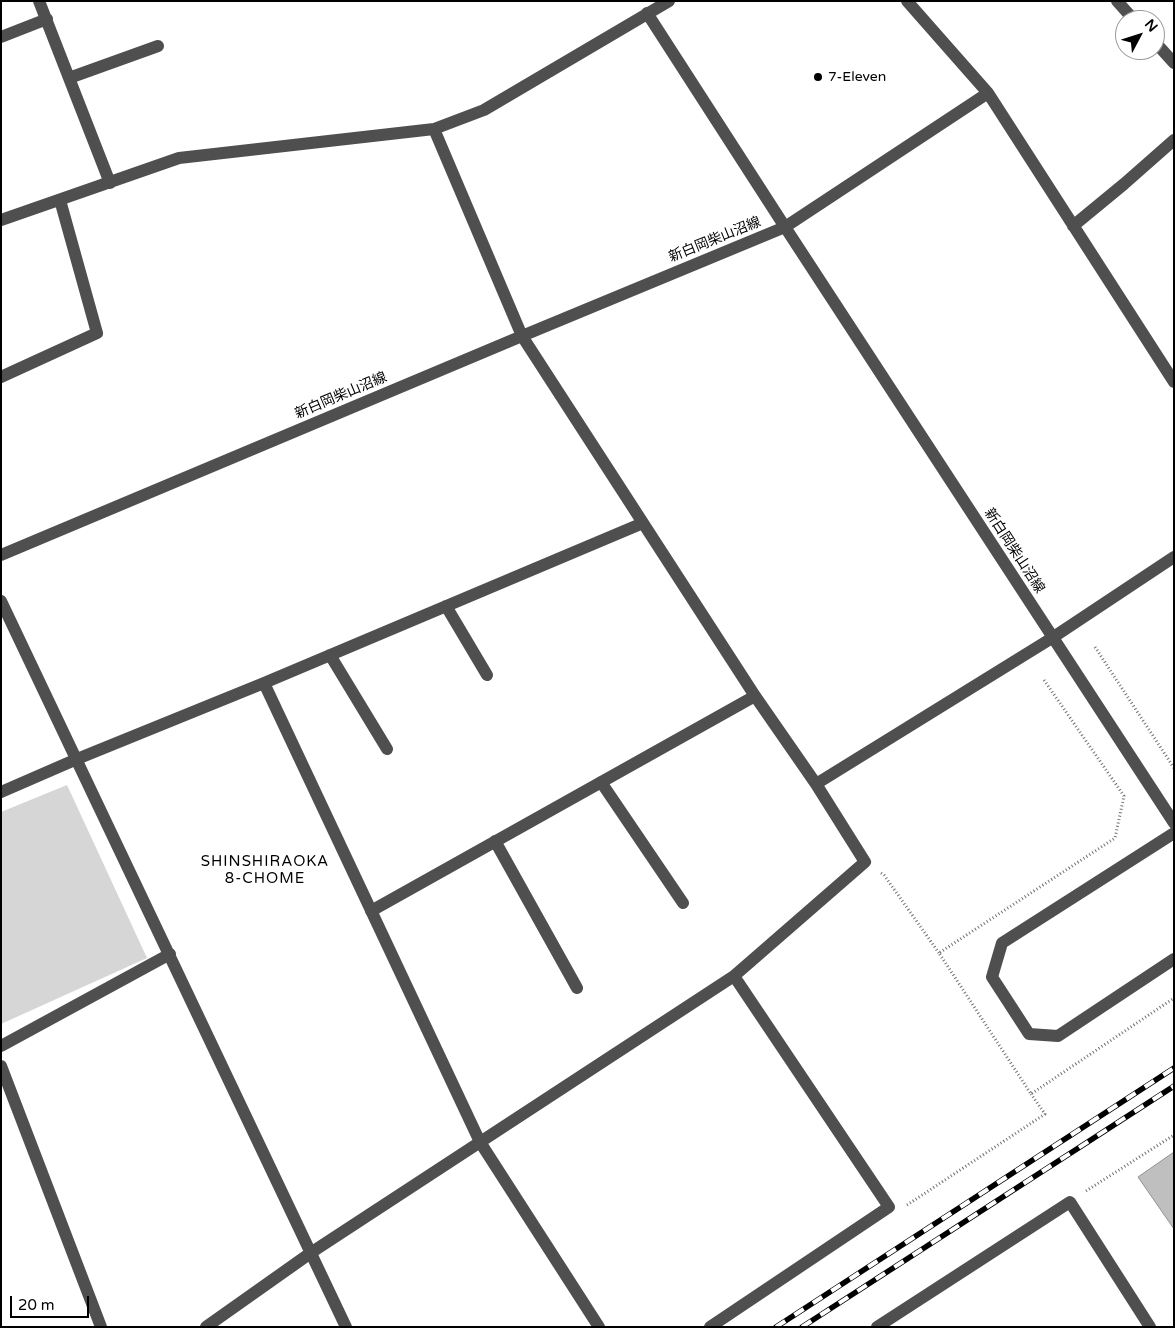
<!DOCTYPE html>
<meta charset="utf-8">
<style>
body{margin:0}
#map{position:relative;width:1175px;height:1328px;overflow:hidden;background:#fff;font-family:"Varela Round",sans-serif}
canvas{display:block}
.frame{position:absolute;inset:0;border:2px solid #000;pointer-events:none}
.north{position:absolute;left:1115px;top:10px;width:50px;height:50px;box-sizing:border-box;background:#fff;border:1px solid #999;border-radius:50%;rotate:50deg;font-size:14px;font-weight:700;line-height:20px;text-align:center;color:#000}
.north::after{content:'';display:block;margin:auto;width:18px;height:22px;background:#000;clip-path:polygon(50% 0,100% 100%,50% 72%,0 100%)}
.scale{position:absolute;left:10px;top:1296px;width:79px;height:22px;box-sizing:border-box;border:2px solid #000;border-top:0;padding-left:6px;font-size:15px;line-height:18px;white-space:nowrap;color:#000;-webkit-text-stroke:4px #fff;paint-order:stroke}
</style>
<div id="map">
<canvas width="1175" height="1328"></canvas>
<div class="frame"></div>
<div class="north">N</div>
<div class="scale">20 m</div>
</div>
<script>
const context = document.querySelector('canvas').getContext('2d');
context.lineJoin = 'round';
function fill(path, color) {
  context.fillStyle = color;
  context.fill(path, 'evenodd');
}
function shape(rows) {
  const path = new Path2D();
  for (const r of rows) {
    path.moveTo(r[0], r[1]);
    for (let i = 2; i < r.length; i += 2) path.lineTo(r[i], r[i + 1]);
  }
  return path;
}
function strokePath(path, color, width, dash) {
  context.strokeStyle = color;
  context.lineWidth = width;
  context.lineCap = dash ? 'butt' : 'round';
  context.setLineDash(dash || []);
  context.stroke(path);
}
function drawText(font, color, halo, rows, align = 'center') {
  context.font = font + ' "Varela Round","Noto Sans JP",sans-serif';
  context.lineWidth = 4;
  context.setLineDash([]);
  context.textBaseline = 'middle';
  context.strokeStyle = halo;
  context.fillStyle = color;
  for (const [text, x, y, turn = 0] of rows) {
    context.save();
    context.translate(x, y);
    context.rotate((+turn || 0) * Math.PI / 180);
    context.textAlign = isNaN(turn) ? turn : align;
    if (halo) context.strokeText(text, 0, 0);
    context.fillText(text, 0, 0);
    context.restore();
  }
}
fill(shape([
 [67,785,147,958,1,1024,1,812]
]), '#d6d6d6');
const building = shape([
 [1174,1152,1174,1229,1138,1177,1174,1152]
]);
fill(building, '#bfbfbf');
strokePath(building, '#939393', 1);
strokePath(shape([
 [1095,647,1174,768],
 [1044,680,1124,796,1115,838,939,953,1031,1094,1174,998],
 [881,873,884,875,939,953],
 [1086,1191,1174,1135],
 [907,1205,1045,1114,1031,1094]
]), '#717171', 3, [1, 2.5]);
strokePath(shape([
 [39,1,110,183],
 [907,1,988,93,1174,382],
 [1117,1,1134,20],
 [647,13,785,227,988,93],
 [1,37,47,19],
 [1155,42,1174,63],
 [69,78,158,46],
 [1,220,179,158,434,129,484,110,669,1],
 [1073,226,1124,184,1174,140],
 [1,377,97,333,60,200],
 [1,555,522,336,785,227,1174,823],
 [1,601,346,1327],
 [446,606,487,675],
 [330,655,387,749],
 [264,683,480,1142,599,1327],
 [601,782,683,903],
 [816,784,1052,638,1174,557],
 [1,792,77,759,264,683,643,523],
 [1174,833,1002,943,992,977,1029,1034,1058,1036,1174,959],
 [495,841,577,988],
 [371,911,755,696],
 [1,1046,170,954],
 [1,1066,101,1327],
 [206,1327,312,1252,734,976,865,862,816,784,755,696,522,336,434,129],
 [710,1327,889,1207,734,976],
 [877,1327,1070,1202,1150,1327]
]), '#4f4f4f', 12);
const rail = shape([
 [776,1327,1174,1068],
 [802,1327,1174,1086]
]);
strokePath(rail, '#000', 5.5);
strokePath(rail, '#fff', 4, [11]);
for (const [x, y, r, color] of [
 [818,77,5,"#000"]
]) {
  const dot = new Path2D();
  dot.arc(x, y, r, 0, 2 * Math.PI);
  context.fillStyle = color;
  context.fill(dot);
  strokePath(dot, '#fff', 2);
}
drawText('14px', '#000', '#fff', [
 ["7-Eleven",828,77]
], 'left');
drawText('14px', '#000', '#fff', [
 ["新白岡柴山沼線",715,240,-22],
 ["新白岡柴山沼線",341,396,-23],
 ["新白岡柴山沼線",1014,551,57]
]);
context.letterSpacing = '1px';
drawText('15px', '#000', '#fff', [
 ["SHINSHIRAOKA",265,862],
 ["8-CHOME",265,879]
]);
context.letterSpacing = '0px';
</script>
